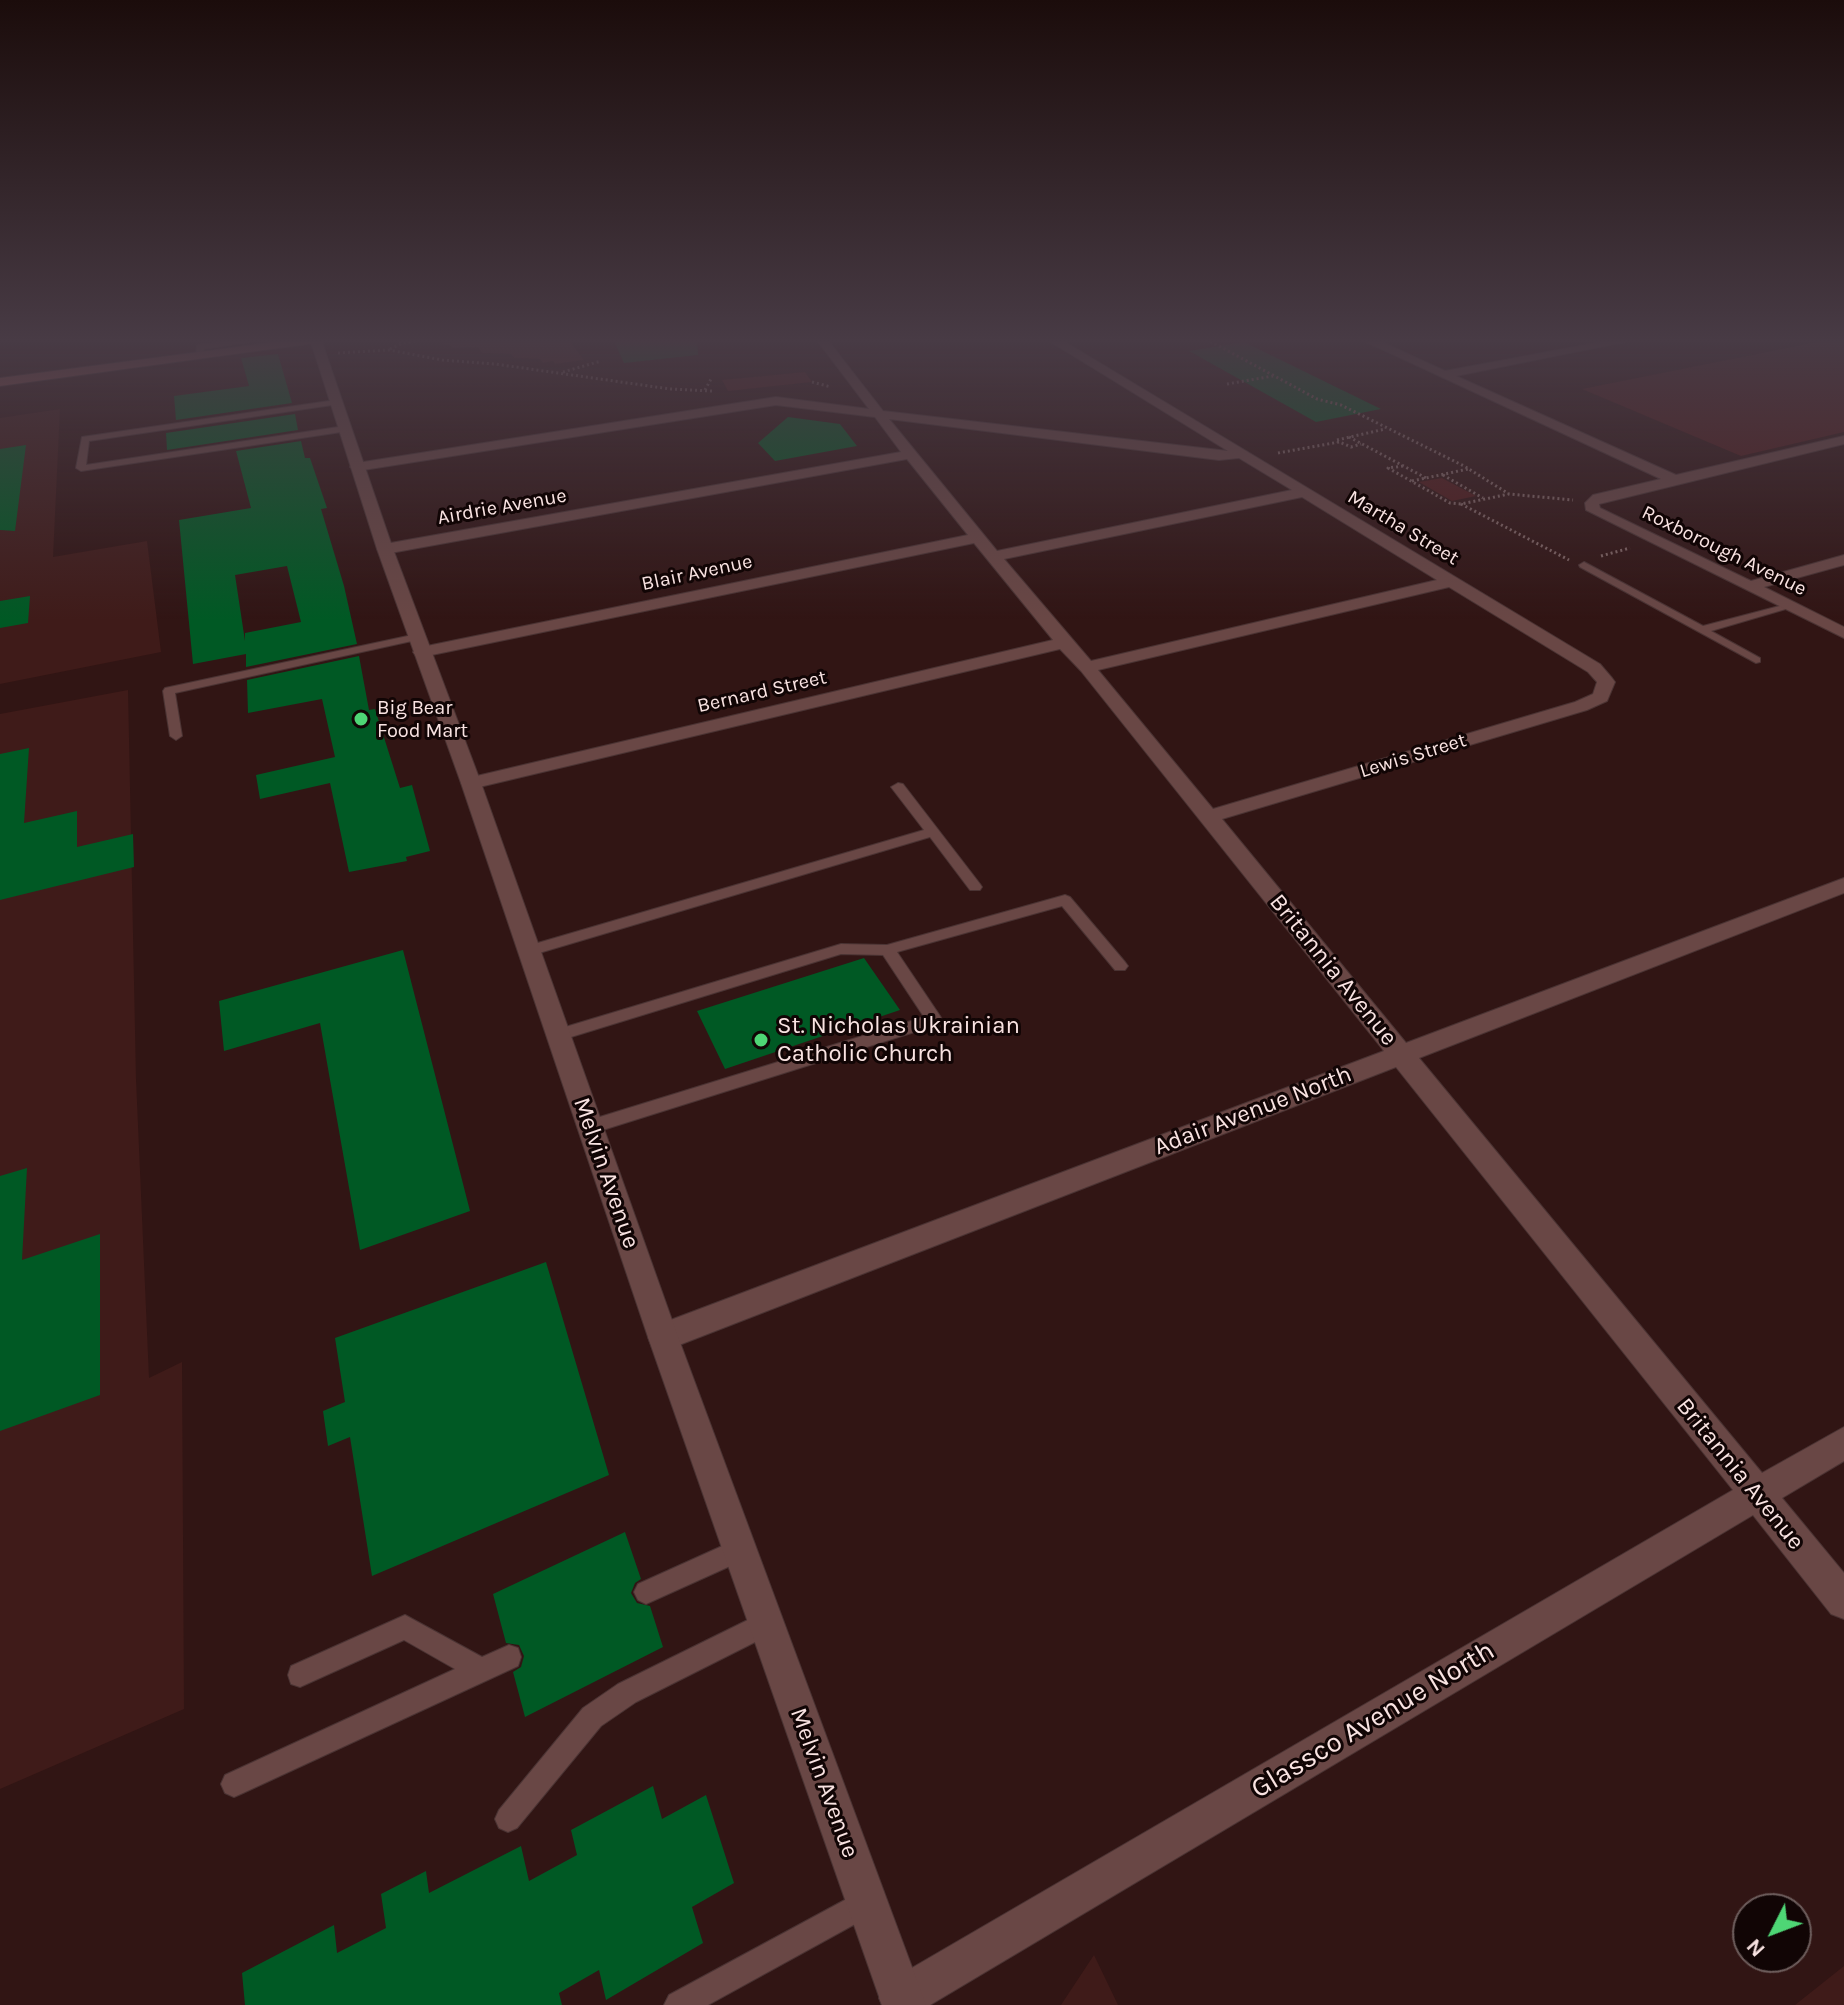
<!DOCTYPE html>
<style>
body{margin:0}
#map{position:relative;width:1844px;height:2005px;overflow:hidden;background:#311514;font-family:Karla,sans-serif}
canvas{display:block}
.north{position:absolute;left:1732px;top:1893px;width:80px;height:80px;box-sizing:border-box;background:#110505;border:2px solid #6e5e5d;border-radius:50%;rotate:228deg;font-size:22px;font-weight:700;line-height:32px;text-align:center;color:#f9e3e2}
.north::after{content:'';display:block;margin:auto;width:28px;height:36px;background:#4ed675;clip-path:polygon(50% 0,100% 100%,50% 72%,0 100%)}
</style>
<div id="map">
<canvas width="1844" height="2005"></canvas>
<div class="north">N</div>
</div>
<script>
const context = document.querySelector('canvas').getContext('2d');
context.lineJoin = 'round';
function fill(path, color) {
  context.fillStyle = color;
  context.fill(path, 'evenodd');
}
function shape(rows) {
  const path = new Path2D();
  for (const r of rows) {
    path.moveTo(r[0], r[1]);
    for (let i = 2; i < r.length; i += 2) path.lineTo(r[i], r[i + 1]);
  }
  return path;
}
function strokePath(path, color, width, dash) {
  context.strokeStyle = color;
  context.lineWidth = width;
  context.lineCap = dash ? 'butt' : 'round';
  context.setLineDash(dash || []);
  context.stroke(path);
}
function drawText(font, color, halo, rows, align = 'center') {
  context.font = font + ' Karla,sans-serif';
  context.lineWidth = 6;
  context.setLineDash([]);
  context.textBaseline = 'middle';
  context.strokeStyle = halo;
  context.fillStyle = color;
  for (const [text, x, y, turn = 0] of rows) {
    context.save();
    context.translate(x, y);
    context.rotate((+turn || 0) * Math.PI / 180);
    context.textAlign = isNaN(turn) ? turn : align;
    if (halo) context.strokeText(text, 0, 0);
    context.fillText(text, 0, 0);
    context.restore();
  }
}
fill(shape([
 [60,409,53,557,147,541,161,652,0,684,0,418],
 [128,690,136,1079,149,1378,182,1362,184,1709,0,1789,0,714],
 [1094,1955,1118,2005,1061,2005],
 [1844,1966,1844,2005,1795,2005]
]), '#3f1b19');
fill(shape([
 [479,339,568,339,584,360,555,364,553,361,543,363,540,359,514,358,511,354,482,353,478,347,452,348,450,345,439,344],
 [1832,339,1844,339,1844,432,1741,456,1582,389],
 [805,372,812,382,728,391,722,380],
 [1442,478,1476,496,1452,501,1419,482]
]), '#4f1a1a');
fill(shape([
 [613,339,697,339,698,355,624,363],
 [1244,342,1381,409,1316,422,1189,351],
 [278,354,292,403,176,420,174,396,249,386,241,358],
 [295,414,298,430,167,450,166,433],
 [788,417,840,424,857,446,775,461,758,443],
 [301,441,305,458,310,458,327,508,321,509,344,586,357,644,246,667,246,654,193,664,179,520,251,508,236,451],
 [287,566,301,622,245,633,245,641,235,575],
 [26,445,15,531,0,530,0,449],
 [30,596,28,623,0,628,0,601],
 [359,656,369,710,375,709,400,788,412,785,430,851,406,857,407,861,349,872,330,783,260,799,256,775,335,757,322,699,248,713,247,680],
 [29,748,24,823,77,811,77,847,133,834,134,867,0,900,0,754],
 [403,950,470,1211,360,1250,320,1023,224,1051,219,1001],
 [864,958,900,1010,725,1069,697,1011],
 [27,1168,22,1260,100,1234,100,1395,0,1431,0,1176],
 [546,1262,609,1475,372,1576,350,1437,328,1446,323,1411,345,1402,335,1338],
 [625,1532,641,1579,635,1583,631,1593,637,1603,650,1606,663,1647,525,1717,513,1672,521,1667,524,1656,519,1645,506,1643,493,1594],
 [653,1786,662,1819,706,1795,734,1883,692,1907,703,1943,606,2000,599,1970,559,1993,562,2005,245,2005,242,1973,334,1925,337,1953,386,1928,381,1894,426,1871,429,1893,521,1846,529,1881,577,1855,571,1830]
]), '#005924');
const service = shape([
 [246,339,266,339,204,349,203,357,196,355,197,345,246,339],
 [336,400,339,404,89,441,86,465,345,426,348,427,348,431,81,471,76,468,82,437,336,400],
 [1584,562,1703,626,1791,603,1796,606,1711,631,1760,658,1760,662,1756,663,1580,567,1579,565,1584,562],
 [417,634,421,635,421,639,175,693,182,736,176,740,170,736,163,691,165,688,417,634],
 [898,783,903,784,980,884,982,887,980,890,970,890,930,837,529,956,521,951,524,947,924,830,891,787,898,783],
 [1065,895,1070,897,1125,962,1128,966,1125,970,1115,970,1062,906,897,952,940,1016,942,1020,940,1024,590,1134,584,1132,581,1127,584,1122,590,1120,924,1017,883,955,841,954,558,1041,550,1035,552,1031,841,944,887,945,1065,895],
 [740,1538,748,1542,752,1550,748,1558,646,1604,638,1600,634,1592,638,1584,740,1538],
 [766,1611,775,1614,778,1623,775,1632,636,1702,601,1726,517,1828,508,1832,499,1828,495,1819,499,1810,583,1708,618,1684,766,1611],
 [405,1615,482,1657,509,1645,518,1648,521,1657,518,1666,243,1793,234,1797,225,1793,221,1784,225,1775,455,1669,404,1640,300,1687,291,1684,288,1675,291,1666,405,1615],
 [867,1888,877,1892,881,1902,877,1912,708,2005,664,2005,669,1995,867,1888]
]);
const minor = shape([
 [816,339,827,339,883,411,1228,451,1046,339,1060,339,1600,664,1612,678,1615,682,1607,701,1587,710,1222,819,1406,1043,1844,878,1844,893,1419,1058,1762,1473,1844,1427,1844,1461,1782,1498,1844,1573,1844,1619,1831,1614,1753,1515,930,2005,882,2005,879,1998,886,1983,1733,1490,1396,1067,674,1347,663,1351,652,1347,648,1337,652,1327,1384,1051,1081,671,1060,649,471,789,464,787,461,783,464,779,1053,640,974,543,422,657,416,656,413,652,422,647,968,535,907,459,385,554,377,549,385,544,901,452,875,417,776,405,357,471,350,467,357,463,776,397,869,409,816,339],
 [889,419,1219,460,1239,458,1292,490,997,551,889,419],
 [1302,497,1437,580,1091,661,1004,559,1302,497],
 [1449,587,1588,672,1597,682,1593,694,1575,702,1213,809,1098,670,1449,587],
 [1360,339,1375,339,1445,371,1617,339,1639,339,1456,376,1676,475,1844,436,1844,444,1599,504,1600,508,1751,581,1844,555,1844,565,1764,587,1844,627,1844,638,1586,510,1585,503,1593,495,1661,479,1360,339]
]);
const tertiary = shape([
 [310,339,321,339,393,549,481,783,678,1337,926,2005,882,2005,648,1337,461,783,377,549,310,339]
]);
const secondary = shape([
 [299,339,321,340,315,343,0,386,0,378,299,339]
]);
strokePath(service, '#4a3333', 2);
strokePath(minor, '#4a3333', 2);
strokePath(tertiary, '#4a3333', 2);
strokePath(secondary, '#4a3333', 2);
strokePath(shape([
 [379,339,403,342],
 [1206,339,1317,399,1341,405,1464,466,1509,494],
 [390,349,403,343,433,339],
 [338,353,389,350,442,360,495,364,670,389,712,391],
 [563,372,601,361],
 [812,382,831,387],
 [1227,384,1273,376],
 [705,390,711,379],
 [1349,437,1426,478],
 [1337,440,1385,429],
 [1337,441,1351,447,1361,444],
 [1278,453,1339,442],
 [1403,466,1388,468,1450,503,1461,504,1509,494,1573,500],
 [1443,475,1483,498],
 [1412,481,1468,469],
 [1461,504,1569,560],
 [1601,556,1630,548]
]), '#806665', 3, [2, 3]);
fill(service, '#694745');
fill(minor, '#694745');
fill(tertiary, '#694745');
fill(secondary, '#945351');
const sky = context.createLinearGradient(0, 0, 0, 620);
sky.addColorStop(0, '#1b0c0b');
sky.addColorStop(0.55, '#483b45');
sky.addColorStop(1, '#483b4500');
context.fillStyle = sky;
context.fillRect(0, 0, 1844, 620);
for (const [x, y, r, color] of [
 [361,719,8,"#4ed675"],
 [761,1040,8,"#4ed675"]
]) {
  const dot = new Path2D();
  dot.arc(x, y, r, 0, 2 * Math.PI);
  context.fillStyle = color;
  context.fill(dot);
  strokePath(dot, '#110505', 3);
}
drawText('20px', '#f9e3e2', '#110505', [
 ["Airdrie Avenue",502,507,-10],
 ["Martha Street",1403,528,31],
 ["Roxborough Avenue",1724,551,26],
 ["Blair Avenue",697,573,-12],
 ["Bernard Street",762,692,-13],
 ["Lewis Street",1413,756,-17]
]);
drawText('20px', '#f9e3e2', '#110505', [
 ["Big Bear",377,708],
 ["Food Mart",377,731]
], 'left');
drawText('24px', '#f9e3e2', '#110505', [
 ["Britannia Avenue",1333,970,51],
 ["Adair Avenue North",1253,1111,-21],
 ["Melvin Avenue",606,1173,71],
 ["Britannia Avenue",1740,1474,51],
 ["Melvin Avenue",824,1783,70]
]);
drawText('24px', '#f9e3e2', '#110505', [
 ["St. Nicholas Ukrainian",777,1026],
 ["Catholic Church",777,1054]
], 'left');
drawText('28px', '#f9e3e2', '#110505', [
 ["Glassco Avenue North",1373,1720,-31]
]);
</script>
